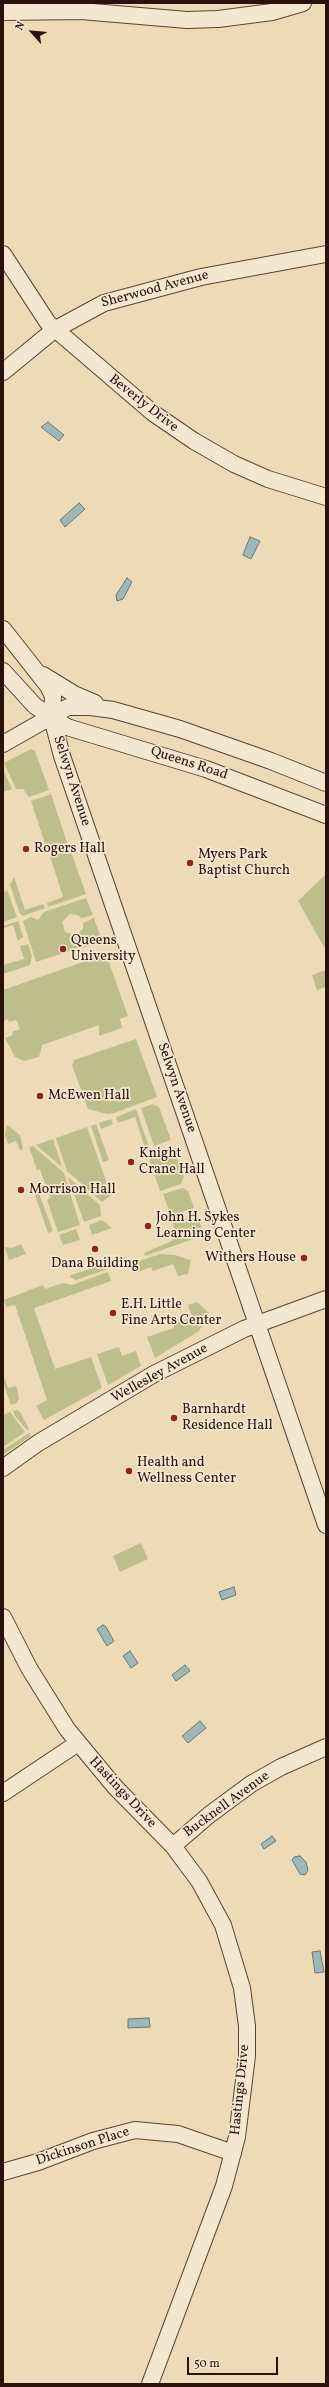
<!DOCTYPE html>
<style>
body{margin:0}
#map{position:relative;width:329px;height:2387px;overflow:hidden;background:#eddab7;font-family:Vollkorn,serif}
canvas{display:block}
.frame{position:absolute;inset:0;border:4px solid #281209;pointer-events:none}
.north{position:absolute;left:12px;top:12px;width:40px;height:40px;-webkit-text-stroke:3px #f3e7d0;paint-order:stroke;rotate:297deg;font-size:11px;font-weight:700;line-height:16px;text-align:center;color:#281209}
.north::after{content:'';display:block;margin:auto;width:14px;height:18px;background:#281209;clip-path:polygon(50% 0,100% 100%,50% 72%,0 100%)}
.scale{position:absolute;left:187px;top:2357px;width:91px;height:18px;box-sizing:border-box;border:2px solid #281209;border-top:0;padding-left:5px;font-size:12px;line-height:14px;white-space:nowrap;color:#281209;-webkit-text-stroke:3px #f3e7d0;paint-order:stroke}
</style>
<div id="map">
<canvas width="329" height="2387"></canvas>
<div class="frame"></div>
<div class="north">N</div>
<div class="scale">50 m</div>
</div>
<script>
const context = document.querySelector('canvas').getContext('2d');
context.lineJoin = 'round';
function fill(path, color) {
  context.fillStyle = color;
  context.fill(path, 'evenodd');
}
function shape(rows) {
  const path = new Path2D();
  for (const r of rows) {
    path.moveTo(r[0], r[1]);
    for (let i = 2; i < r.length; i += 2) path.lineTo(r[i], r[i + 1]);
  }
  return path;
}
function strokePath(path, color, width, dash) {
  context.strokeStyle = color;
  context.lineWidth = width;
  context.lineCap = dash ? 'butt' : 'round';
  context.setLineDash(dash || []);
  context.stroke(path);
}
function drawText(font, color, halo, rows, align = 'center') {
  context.font = font + ' Vollkorn,serif';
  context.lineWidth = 3.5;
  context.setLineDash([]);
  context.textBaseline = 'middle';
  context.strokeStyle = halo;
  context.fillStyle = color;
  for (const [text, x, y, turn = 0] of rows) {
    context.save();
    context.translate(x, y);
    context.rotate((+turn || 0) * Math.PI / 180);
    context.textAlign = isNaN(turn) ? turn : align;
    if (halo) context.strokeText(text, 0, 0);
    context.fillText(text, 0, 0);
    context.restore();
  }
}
fill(shape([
 [31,749,35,751,49,790,29,797,23,789,16,789,4,763],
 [3,769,12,789,3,792],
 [51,794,68,845,48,852,31,801],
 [70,849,86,894,48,907,47,903,63,897,50,856],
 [326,874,326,946,324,947,298,901],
 [14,877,25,910,43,904,45,908,23,916,20,914,10,885],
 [7,890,17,917,3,922,3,893],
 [86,898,93,915,82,918,77,915,70,914,62,922,65,932,75,935,79,948,36,962,23,921,31,917,38,920,44,912],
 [94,918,102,941,82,948,78,934,83,929,83,923],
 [18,921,23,937,18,941,13,925,3,928,3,926],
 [28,944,32,956,30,965,3,974,3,965,24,959,20,946],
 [106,954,128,1016,120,1019,122,1028,99,1036,99,1025,42,1045,39,1057,24,1061,15,1057,5,1038,13,1035,12,1032,20,1029,16,1020,9,1022,8,1019,3,1021,3,990],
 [326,970,326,987,317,990,312,975],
 [136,1039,157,1097,114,1113,107,1114,88,1109,72,1065,74,1060],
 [153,1104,159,1107,171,1140,154,1146,141,1108],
 [136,1109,149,1147,145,1148,135,1117,118,1123,116,1117],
 [111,1119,113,1124,101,1129,99,1123],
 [96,1124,109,1160,103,1162,91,1126],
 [7,1125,20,1135,23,1149,20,1150,16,1141,8,1144,5,1135],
 [87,1127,111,1195,102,1202,67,1171,56,1138],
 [53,1139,62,1167,36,1145],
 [33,1146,64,1173,80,1225,58,1232,47,1200,50,1198,40,1169,37,1170,29,1147],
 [174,1150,184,1176,181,1184,160,1191,149,1159],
 [68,1177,100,1205,101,1216,84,1222],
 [183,1188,188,1191,194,1208,171,1216,163,1194],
 [38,1191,53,1231,48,1233,34,1192],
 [197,1215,202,1229,199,1237,145,1256,144,1253,172,1241,175,1236,173,1223],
 [102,1220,112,1228,92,1235,89,1225],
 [76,1229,80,1240,63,1245,59,1235],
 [21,1244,26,1254,9,1260,5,1247,12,1248],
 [160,1254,175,1255,191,1260,188,1274,178,1276,173,1264,153,1271,151,1267,138,1272,134,1263],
 [126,1257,125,1263,76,1280,70,1277,71,1275],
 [108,1272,111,1281,34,1308,55,1369,91,1357,102,1388,44,1420,36,1406,47,1400,15,1305,6,1307,4,1300,43,1285,45,1289,63,1283,72,1285],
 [197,1302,209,1313,199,1331,155,1358,147,1337,174,1328,173,1324,192,1317,188,1305],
 [119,1347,122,1356,136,1351,141,1366,108,1385,97,1354],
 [3,1375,8,1388,15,1386,17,1388,19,1399,16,1403,11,1405,3,1382],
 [17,1410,20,1412,29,1429,27,1430,15,1416,13,1411],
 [10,1412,25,1432,3,1447,3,1415],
 [29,1433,31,1436,3,1455,3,1450],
 [141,1543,148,1559,120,1572,113,1556]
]), '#bdbe8b');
const water = shape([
 [48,422,64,435,59,441,41,427,48,422],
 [79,503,85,509,65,527,60,520,79,503],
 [250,537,260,541,251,559,243,555,250,537],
 [127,578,132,582,123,599,117,601,116,595,127,578],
 [234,1587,236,1595,222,1600,219,1592,234,1587],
 [103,1625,106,1627,114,1641,107,1646,97,1629,103,1625],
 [130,1651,138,1663,131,1668,123,1656,130,1651],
 [185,1665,190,1671,176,1681,172,1675,185,1665],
 [200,1721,206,1728,188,1743,182,1736,200,1721],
 [272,1836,276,1841,264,1849,261,1844,272,1836],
 [300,1856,306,1862,308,1870,305,1875,300,1874,292,1860,294,1857,300,1856],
 [320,1951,324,1972,315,1973,312,1952,320,1951],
 [149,2018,150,2027,128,2028,128,2019,149,2018]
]);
fill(water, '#9db8b9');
strokePath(water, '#6e7673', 1);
const minor = shape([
 [3,12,81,11,187,20,218,19,272,12,303,3],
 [3,254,48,323,153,413,194,441,234,464,268,479,326,497],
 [3,372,54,330,104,303,201,277,326,254],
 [3,629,48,686,53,696,52,718,62,756,326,1525],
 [3,671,35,706,67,727,206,769,326,815],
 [43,675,74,694,95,703],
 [3,744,68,707,90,707,113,710,180,729,271,761,326,783],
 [3,1468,38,1443,154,1374,244,1329,326,1299],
 [3,1617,29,1668,67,1729,115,1787,173,1846,199,1881,223,1925,242,1988,247,2026,247,2056,237,2137,224,2186,150,2384],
 [3,1793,78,1743],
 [173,1846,209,1815,251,1784,281,1767,326,1747],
 [3,2172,38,2162,93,2141,135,2130,178,2134,233,2153]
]);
strokePath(minor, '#594434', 18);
strokePath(minor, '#f3e7d0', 16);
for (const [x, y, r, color] of [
 [26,849,4,"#8f2418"],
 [190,863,4,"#8f2418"],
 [63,949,4,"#8f2418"],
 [40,1096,4,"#8f2418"],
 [131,1162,4,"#8f2418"],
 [21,1190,4,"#8f2418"],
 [148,1226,4,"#8f2418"],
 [95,1249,4,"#8f2418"],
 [304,1258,4,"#8f2418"],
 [113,1313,4,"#8f2418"],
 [174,1418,4,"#8f2418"],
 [129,1471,4,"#8f2418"]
]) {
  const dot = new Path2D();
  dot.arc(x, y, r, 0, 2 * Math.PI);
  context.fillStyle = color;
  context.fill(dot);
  strokePath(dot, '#f3e7d0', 1.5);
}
drawText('14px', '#281209', '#f3e7d0', [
 ["Sherwood Avenue",155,290,-15],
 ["Beverly Drive",143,404,38],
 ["Queens Road",189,764,18],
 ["Selwyn Avenue",71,781,72],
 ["Selwyn Avenue",176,1088,71],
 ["Wellesley Avenue",160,1374,-29],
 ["Hastings Drive",122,1793,47],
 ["Bucknell Avenue",227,1805,-36],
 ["Hastings Drive",241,2090,-84],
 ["Dickinson Place",83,2147,-18]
]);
drawText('14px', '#281209', '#f3e7d0', [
 ["Rogers Hall",34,849],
 ["Myers Park",198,855],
 ["Baptist Church",198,871],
 ["Queens",71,941],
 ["University",71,957],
 ["McEwen Hall",48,1096],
 ["Knight",139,1154],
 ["Crane Hall",139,1170],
 ["Morrison Hall",29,1190],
 ["John H. Sykes",156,1218],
 ["Learning Center",156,1234],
 ["Withers House",296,1258,"right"],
 ["Dana Building",95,1264,"center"],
 ["E.H. Little",121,1305],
 ["Fine Arts Center",121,1321],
 ["Barnhardt",182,1410],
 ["Residence Hall",182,1426],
 ["Health and",137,1463],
 ["Wellness Center",137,1479]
], 'left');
</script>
